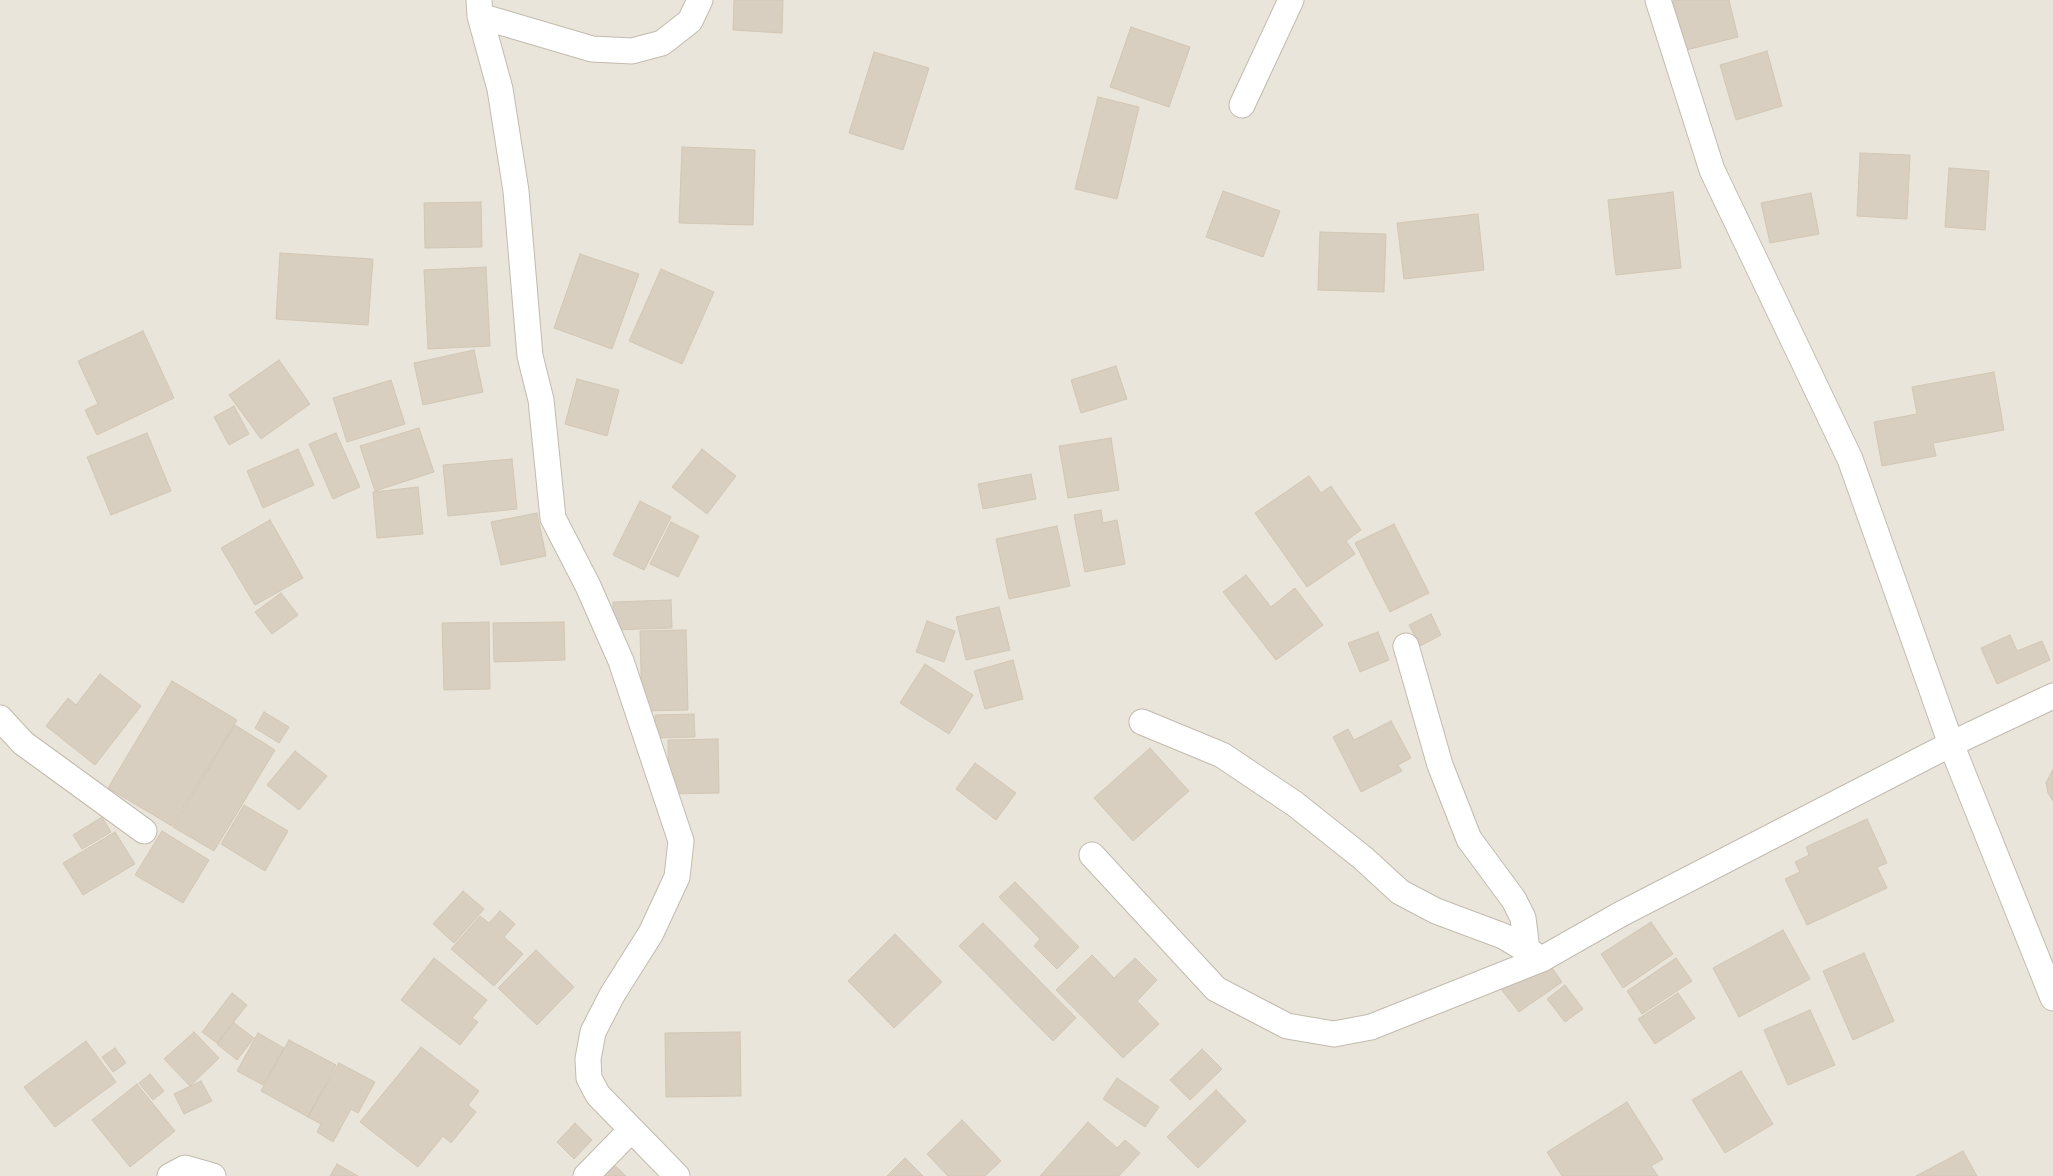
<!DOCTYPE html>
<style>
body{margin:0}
canvas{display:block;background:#f6f3ec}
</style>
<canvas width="2053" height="1176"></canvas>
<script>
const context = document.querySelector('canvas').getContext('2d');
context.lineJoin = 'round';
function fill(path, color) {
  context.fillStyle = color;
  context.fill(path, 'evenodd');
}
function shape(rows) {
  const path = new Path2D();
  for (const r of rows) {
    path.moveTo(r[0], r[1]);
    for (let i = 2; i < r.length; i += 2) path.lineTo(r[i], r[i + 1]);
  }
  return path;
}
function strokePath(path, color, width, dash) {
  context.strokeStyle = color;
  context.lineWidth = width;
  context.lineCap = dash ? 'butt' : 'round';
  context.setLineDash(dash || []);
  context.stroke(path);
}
fill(shape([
 [0,0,2053,0,2053,1176,0,1176]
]), '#eae5da');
const building = shape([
 [734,0,783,0,782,33,733,30,734,0],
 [1673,0,1729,0,1738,37,1686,50,1673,0],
 [1131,27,1190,47,1169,107,1110,87,1131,27],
 [1767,51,1782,106,1736,120,1720,65,1767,51],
 [874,52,929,68,903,150,849,133,874,52],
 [1098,97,1139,107,1117,199,1075,189,1098,97],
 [682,147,755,150,753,225,679,223,682,147],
 [1860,153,1910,155,1907,219,1857,216,1860,153],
 [1949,168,1989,171,1985,230,1945,227,1949,168],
 [1223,191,1280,211,1263,257,1206,237,1223,191],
 [1673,192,1681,268,1616,275,1608,200,1673,192],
 [1811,193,1819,234,1770,243,1761,203,1811,193],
 [481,202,482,247,425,248,424,203,481,202],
 [1478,214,1484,270,1404,279,1397,223,1478,214],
 [1320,232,1386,234,1384,292,1318,290,1320,232],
 [280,253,373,259,368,325,276,319,280,253],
 [580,254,639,274,612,349,554,328,580,254],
 [486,267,490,346,428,349,424,270,486,267],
 [661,269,714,292,682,364,629,341,661,269],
 [143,331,174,398,97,435,85,410,98,404,78,361,143,331],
 [474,350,483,392,423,405,414,363,474,350],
 [279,360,310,404,261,439,229,395,279,360],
 [1116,366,1127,399,1081,413,1071,380,1116,366],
 [1994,372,2004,430,1933,443,1936,456,1882,466,1874,422,1917,414,1912,387,1994,372],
 [577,379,619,390,607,436,565,424,577,379],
 [391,380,405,424,347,442,333,398,391,380],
 [234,406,249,434,229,445,214,417,234,406],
 [419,428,434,472,375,491,360,446,419,428],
 [147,433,171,491,111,515,87,457,147,433],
 [336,433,360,487,333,499,309,444,336,433],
 [1111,438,1119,490,1068,498,1059,446,1111,438],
 [298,449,314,485,263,508,247,471,298,449],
 [702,449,736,476,707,514,672,487,702,449],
 [512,459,517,509,448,516,443,465,512,459],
 [1031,474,1036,499,983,509,978,484,1031,474],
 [1309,476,1321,493,1331,486,1361,530,1346,541,1355,554,1307,587,1255,513,1309,476],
 [418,487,423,534,377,538,373,492,418,487],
 [640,501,671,517,644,570,613,555,640,501],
 [1101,510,1103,523,1117,520,1125,564,1085,572,1074,515,1101,510],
 [537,513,546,556,501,565,491,522,537,513],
 [270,520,303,578,255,605,221,548,270,520],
 [671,522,699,536,678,577,650,564,671,522],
 [1394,524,1429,593,1390,612,1355,543,1394,524],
 [1057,526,1070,586,1009,599,996,539,1057,526],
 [1246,575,1271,607,1295,588,1323,625,1276,660,1223,592,1246,575],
 [281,593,298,615,272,634,255,612,281,593],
 [671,600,672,628,613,630,613,602,671,600],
 [999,607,1010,650,966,660,956,617,999,607],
 [1431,614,1441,635,1420,646,1409,625,1431,614],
 [927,621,955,631,944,662,916,652,927,621],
 [489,622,490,689,444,690,442,623,489,622],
 [564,622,565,660,494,662,493,623,564,622],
 [686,630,688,710,642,711,640,631,686,630],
 [1378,632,1389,660,1360,672,1348,643,1378,632],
 [2010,635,2017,651,2042,641,2050,660,1997,684,1981,648,2010,635],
 [1013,660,1023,699,985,709,974,671,1013,660],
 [925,664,973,695,949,734,900,703,925,664],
 [100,674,141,706,95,765,46,726,68,698,76,705,100,674],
 [172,681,237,720,172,826,108,788,172,681],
 [264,712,289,727,279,743,255,728,264,712],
 [694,714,695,737,656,738,655,715,694,714],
 [1391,721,1411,758,1398,765,1402,771,1361,792,1333,737,1348,729,1354,740,1391,721],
 [235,725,275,750,214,851,173,827,235,725],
 [718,739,719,793,669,794,668,740,718,739],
 [1150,748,1189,791,1133,841,1094,798,1150,748],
 [295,751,327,776,299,810,267,785,295,751],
 [975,763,1016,793,996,820,956,789,975,763],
 [2053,769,2053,801,2048,793,2046,783,2053,769],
 [244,805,288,831,265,871,221,844,244,805],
 [102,817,111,832,82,849,73,835,102,817],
 [1867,819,1887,863,1877,867,1887,888,1807,925,1785,879,1800,872,1795,862,1809,855,1806,847,1867,819],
 [162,831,209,860,183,903,135,875,162,831],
 [115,832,135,864,83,895,63,863,115,832],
 [1015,882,1079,947,1057,969,1034,946,1040,939,999,897,1015,882],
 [463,891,484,909,454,943,433,924,463,891],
 [500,911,515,924,504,937,523,954,494,986,451,949,480,916,489,923,500,911],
 [1651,922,1673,954,1623,988,1601,954,1651,922],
 [983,923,1076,1018,1053,1041,959,946,983,923],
 [1783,930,1810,979,1739,1017,1713,968,1783,930],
 [895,934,942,982,894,1028,848,981,895,934],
 [536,950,574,987,537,1025,498,988,536,950],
 [1864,953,1894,1021,1853,1040,1823,971,1864,953],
 [1092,955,1114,978,1135,958,1157,980,1137,1001,1159,1024,1123,1058,1056,990,1092,955],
 [434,958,487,1000,472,1018,478,1022,460,1045,401,1000,434,958],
 [1545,958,1562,982,1519,1012,1501,989,1545,958],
 [1676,958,1692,981,1642,1014,1627,991,1676,958],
 [1565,985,1583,1009,1565,1022,1547,999,1565,985],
 [232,993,247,1005,217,1043,202,1032,232,993],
 [1678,993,1695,1018,1655,1044,1638,1019,1678,993],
 [1810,1010,1835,1065,1788,1085,1764,1030,1810,1010],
 [234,1023,254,1038,237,1060,217,1044,234,1023],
 [194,1032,219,1058,190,1086,164,1059,194,1032],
 [740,1032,741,1096,666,1097,665,1033,740,1032],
 [258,1033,284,1048,263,1085,237,1071,258,1033],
 [289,1040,336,1065,308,1117,261,1091,289,1040],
 [86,1041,116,1082,55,1127,24,1087,86,1041],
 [421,1047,479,1091,468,1105,476,1112,451,1143,443,1136,418,1167,360,1122,421,1047],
 [115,1048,126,1063,113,1072,102,1057,115,1048],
 [1202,1049,1222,1069,1190,1100,1170,1080,1202,1049],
 [339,1063,375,1082,358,1113,351,1109,333,1142,317,1132,321,1124,308,1117,339,1063],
 [1741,1071,1773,1124,1725,1153,1692,1100,1741,1071],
 [150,1074,164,1091,153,1100,139,1083,150,1074],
 [1117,1078,1159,1107,1145,1127,1103,1099,1117,1078],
 [201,1081,212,1101,184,1114,174,1094,201,1081],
 [137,1084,175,1131,130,1167,92,1120,137,1084],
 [1216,1090,1246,1121,1198,1168,1167,1137,1216,1090],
 [1627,1102,1663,1159,1651,1166,1658,1176,1562,1176,1547,1152,1627,1102],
 [962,1120,1001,1161,985,1176,948,1176,927,1154,962,1120],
 [1088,1122,1117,1148,1125,1140,1140,1153,1119,1176,1040,1176,1088,1122],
 [575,1123,592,1140,574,1159,557,1142,575,1123],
 [1963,1151,1977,1176,1916,1176,1963,1151],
 [905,1158,923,1176,887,1176,905,1158],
 [610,1161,626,1176,594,1176,610,1161],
 [337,1164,358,1176,330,1176,337,1164]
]);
fill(building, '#d8cfc1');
strokePath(building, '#d3c7b4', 1);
const minor = shape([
 [479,0,480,16,500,89,516,191,530,356,541,400,553,518,588,586,621,661,681,841,677,877,651,933,612,995,593,1032,588,1059,589,1078,598,1095,677,1176],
 [1658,0,1712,170,1850,459,1951,744,2053,998],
 [480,16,592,49,632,51,662,43,690,21,700,0],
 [1242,105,1291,0],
 [1406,646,1440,765,1469,839,1514,900,1523,918,1527,950],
 [0,718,23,743,144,831],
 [1142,722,1222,755,1295,804,1363,858,1400,892,1436,911,1503,936,1542,959],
 [1092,855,1216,989,1287,1026,1334,1034,1371,1027,1542,959,1621,914,1951,744,2053,696],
 [170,1176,185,1168,213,1176],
 [586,1176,631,1130]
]);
strokePath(minor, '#c2bbae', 27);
strokePath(minor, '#fff', 25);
</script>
